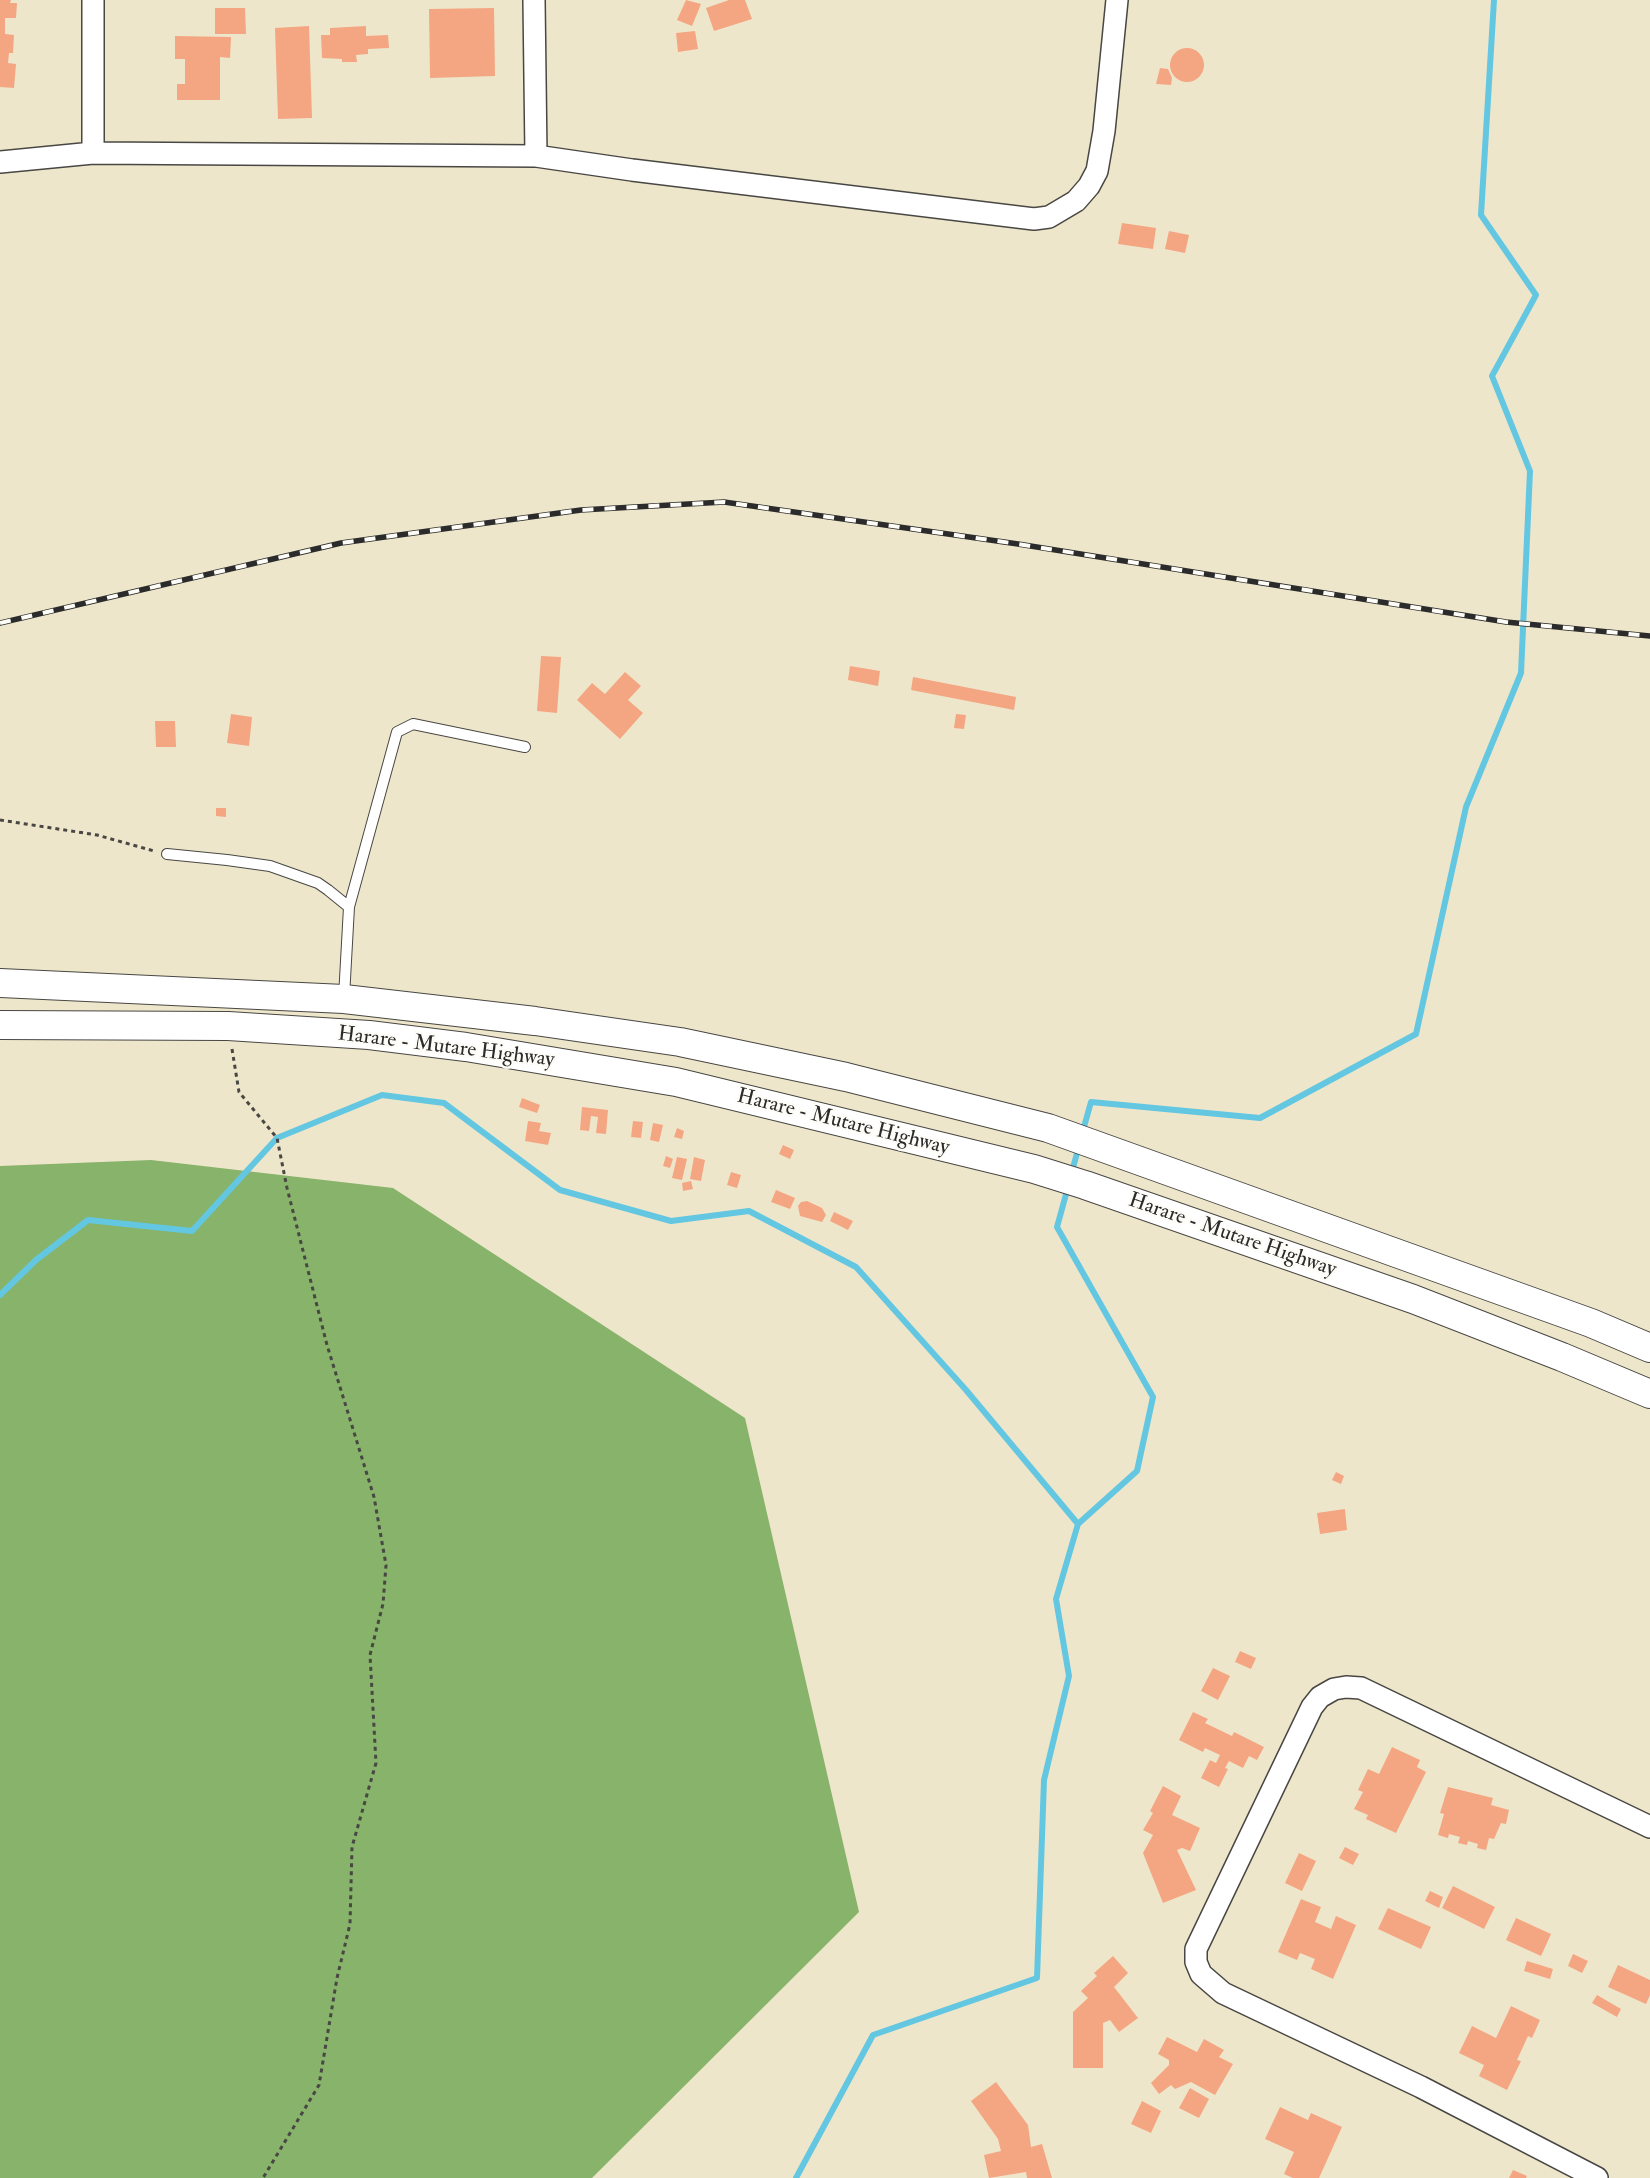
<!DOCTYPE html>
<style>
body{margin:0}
canvas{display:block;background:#eee6ca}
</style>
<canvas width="1650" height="2178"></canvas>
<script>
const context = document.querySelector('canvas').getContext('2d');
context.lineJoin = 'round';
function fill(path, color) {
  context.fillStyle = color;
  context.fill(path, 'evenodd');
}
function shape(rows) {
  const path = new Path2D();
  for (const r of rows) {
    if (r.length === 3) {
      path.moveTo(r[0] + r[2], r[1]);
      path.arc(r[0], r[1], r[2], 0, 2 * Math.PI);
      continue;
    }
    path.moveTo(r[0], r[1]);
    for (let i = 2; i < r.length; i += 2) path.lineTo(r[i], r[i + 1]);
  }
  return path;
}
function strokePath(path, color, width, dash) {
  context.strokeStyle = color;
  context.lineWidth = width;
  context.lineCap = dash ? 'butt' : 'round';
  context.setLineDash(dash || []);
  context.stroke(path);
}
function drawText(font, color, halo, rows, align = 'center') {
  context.font = font + ' "IM FELL Double Pica",serif';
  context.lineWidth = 5;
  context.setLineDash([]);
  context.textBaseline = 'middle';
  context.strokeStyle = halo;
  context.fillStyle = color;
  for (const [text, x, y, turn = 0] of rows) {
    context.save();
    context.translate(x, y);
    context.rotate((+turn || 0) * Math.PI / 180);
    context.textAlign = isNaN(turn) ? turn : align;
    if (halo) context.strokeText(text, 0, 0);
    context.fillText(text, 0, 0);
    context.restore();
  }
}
fill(shape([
 [151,1160,393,1188,745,1418,859,1912,592,2178,0,2178,0,1166]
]), '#87b36b');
strokePath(shape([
 [1082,1134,1091,1102,1260,1118,1416,1034,1466,807,1521,673,1530,471,1492,376,1536,295,1481,215,1494,0],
 [1071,1175,1079,1146],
 [0,1295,36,1260,88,1220,192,1231,277,1138,382,1095,444,1103,560,1190,671,1221,749,1211,856,1267,966,1390,1078,1524],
 [796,2178,873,2035,1037,1978,1044,1780,1069,1676,1056,1599,1078,1524,1137,1471,1153,1397,1057,1227,1068,1187]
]), '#64c7e2', 6);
fill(shape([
 [0,0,11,0,10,3,17,3,16,18,5,18,5,34,14,35,13,53,9,53,8,63,16,64,14,88,0,87],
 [686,0,701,4,692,26,677,20],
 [729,0,745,0,752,19,714,31,706,8],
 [215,8,245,8,246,34,215,34],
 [494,8,495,76,430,78,429,9],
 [309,26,312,118,278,119,275,28],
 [366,26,366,36,388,35,389,48,368,49,368,54,356,55,357,62,342,62,342,59,322,58,321,35,330,35,330,28],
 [695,31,698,49,678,52,676,33],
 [175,36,231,37,230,58,220,57,220,100,177,100,177,84,185,84,185,59,175,59],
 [1187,65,17],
 [1160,68,1168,69,1172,78,1171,85,1156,84],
 [1122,223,1156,228,1153,249,1118,244],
 [1169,231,1189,235,1185,253,1165,249],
 [541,656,561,657,557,713,537,711],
 [850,666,880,671,878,686,848,680],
 [625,672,641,686,628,700,643,713,620,739,577,700,592,683,605,694],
 [913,677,1016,697,1014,710,911,690],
 [231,714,252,717,249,746,227,743],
 [956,714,966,715,964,729,954,728],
 [155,721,175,721,176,747,156,747],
 [216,808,226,808,226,817,216,816],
 [522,1098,540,1105,537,1113,519,1107],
 [582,1107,608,1110,606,1134,596,1133,598,1117,591,1116,589,1131,580,1130],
 [528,1121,541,1123,539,1131,551,1133,548,1145,525,1141],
 [633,1121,643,1122,641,1138,631,1137],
 [653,1123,663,1125,659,1142,650,1140],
 [677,1128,684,1131,682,1139,674,1137],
 [783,1145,794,1150,790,1159,779,1154],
 [666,1156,673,1159,670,1168,663,1166],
 [677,1157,687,1159,682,1180,672,1178],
 [694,1157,705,1160,701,1181,690,1179],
 [731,1172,741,1175,737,1188,727,1185],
 [691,1181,693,1189,683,1191,682,1183],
 [776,1190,795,1198,790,1209,771,1202],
 [807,1201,822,1208,826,1215,822,1222,800,1216,798,1206,801,1202],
 [834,1212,853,1221,848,1230,830,1221],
 [1336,1472,1344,1476,1341,1484,1332,1480],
 [1345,1509,1347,1530,1320,1534,1317,1513],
 [1240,1651,1256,1658,1251,1669,1235,1662],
 [1213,1668,1230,1676,1218,1700,1201,1691],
 [1193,1712,1208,1719,1205,1723,1232,1736,1234,1732,1264,1747,1257,1760,1249,1756,1243,1768,1229,1761,1225,1768,1228,1769,1219,1787,1201,1778,1210,1760,1216,1763,1220,1755,1205,1748,1203,1752,1179,1740],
 [1392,1747,1420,1760,1417,1767,1426,1772,1396,1833,1366,1819,1368,1815,1354,1809,1363,1792,1358,1790,1368,1769,1379,1774],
 [1163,1786,1181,1796,1172,1815,1200,1828,1190,1851,1182,1848,1177,1850,1196,1890,1163,1903,1143,1853,1153,1835,1143,1830,1153,1813,1150,1811],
 [1448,1787,1493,1798,1491,1805,1509,1810,1506,1824,1501,1823,1494,1839,1489,1838,1486,1850,1477,1848,1478,1844,1468,1841,1467,1845,1458,1843,1460,1837,1449,1834,1448,1838,1438,1835,1444,1814,1440,1813],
 [1345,1847,1359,1854,1353,1865,1339,1858],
 [1299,1853,1316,1861,1302,1891,1285,1883],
 [1453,1886,1495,1907,1484,1929,1442,1908],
 [1430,1891,1443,1897,1439,1908,1425,1901],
 [1301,1899,1321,1907,1315,1922,1331,1929,1336,1916,1356,1925,1333,1979,1311,1969,1315,1959,1300,1953,1297,1960,1278,1952],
 [1388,1908,1431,1927,1421,1949,1378,1929],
 [1516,1918,1551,1934,1541,1956,1506,1940],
 [1573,1954,1588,1961,1582,1973,1568,1966],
 [1113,1956,1128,1973,1114,1987,1138,2018,1119,2032,1110,2020,1103,2023,1103,2068,1073,2068,1073,2012,1088,1998,1081,1991,1097,1976,1094,1973],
 [1527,1961,1553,1969,1550,1979,1524,1971],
 [1618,1965,1650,1980,1650,1995,1646,2004,1608,1987],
 [1597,1995,1621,2009,1617,2017,1592,2003],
 [1511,2006,1540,2020,1532,2038,1528,2036,1517,2060,1521,2061,1507,2090,1479,2076,1484,2065,1459,2053,1472,2026,1496,2038],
 [1167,2037,1197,2052,1204,2039,1224,2050,1219,2057,1233,2064,1215,2095,1191,2082,1175,2089,1171,2085,1159,2094,1151,2083,1169,2065,1169,2060,1158,2054],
 [996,2082,1028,2125,1031,2147,1042,2144,1052,2178,1027,2178,1026,2172,989,2178,984,2155,1001,2151,998,2139,971,2101],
 [1190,2088,1209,2099,1199,2118,1179,2108],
 [1142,2101,1161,2111,1151,2133,1131,2124],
 [1280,2107,1308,2120,1311,2113,1342,2127,1319,2178,1293,2178,1284,2174,1294,2152,1265,2139],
 [1513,2170,1527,2176,1526,2178,1509,2178]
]), '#f4a683');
const service = shape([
 [167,854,227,860,270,866,318,883,328,890,349,907,344,997],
 [349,907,397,732,413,724,525,747]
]);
const minor = shape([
 [534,0,536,156],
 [93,153,93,0],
 [0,162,93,153,536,156,632,170,1034,219,1049,217,1076,201,1089,186,1097,171,1104,131,1117,0],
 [1597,2178,1421,2087,1223,1993,1201,1974,1196,1962,1196,1949,1312,1707,1320,1697,1334,1689,1346,1687,1361,1688,1650,1827]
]);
const trunk = shape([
 [0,983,344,999,535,1021,680,1042,846,1077,1048,1128,1591,1323,1650,1348],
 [0,1025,228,1026,369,1035,466,1047,676,1082,1034,1169,1085,1185,1413,1299,1562,1357,1650,1394]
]);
strokePath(service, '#484743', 12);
strokePath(minor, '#484743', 24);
strokePath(trunk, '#484743', 30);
strokePath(shape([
 [0,820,97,835,154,851],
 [232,1049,239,1092,277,1138,287,1188,327,1345,374,1497,386,1565,383,1604,370,1655,376,1763,352,1847,350,1924,337,1978,319,2085,263,2178]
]), '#484743', 3, [4, 4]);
strokePath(service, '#fff', 10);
strokePath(minor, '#fff', 21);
strokePath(trunk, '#fff', 28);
const rail = shape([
 [0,623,341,543,581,510,724,502,1018,544,1506,622,1650,636]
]);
strokePath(rail, '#2b2b2b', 5.5);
strokePath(rail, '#fdfcf7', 4, [11]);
drawText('21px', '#2b2b2b', '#fdfcf7', [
 ["Harare - Mutare Highway",446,1048,7],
 ["Harare - Mutare Highway",843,1123,14],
 ["Harare - Mutare Highway",1232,1236,19]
]);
</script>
